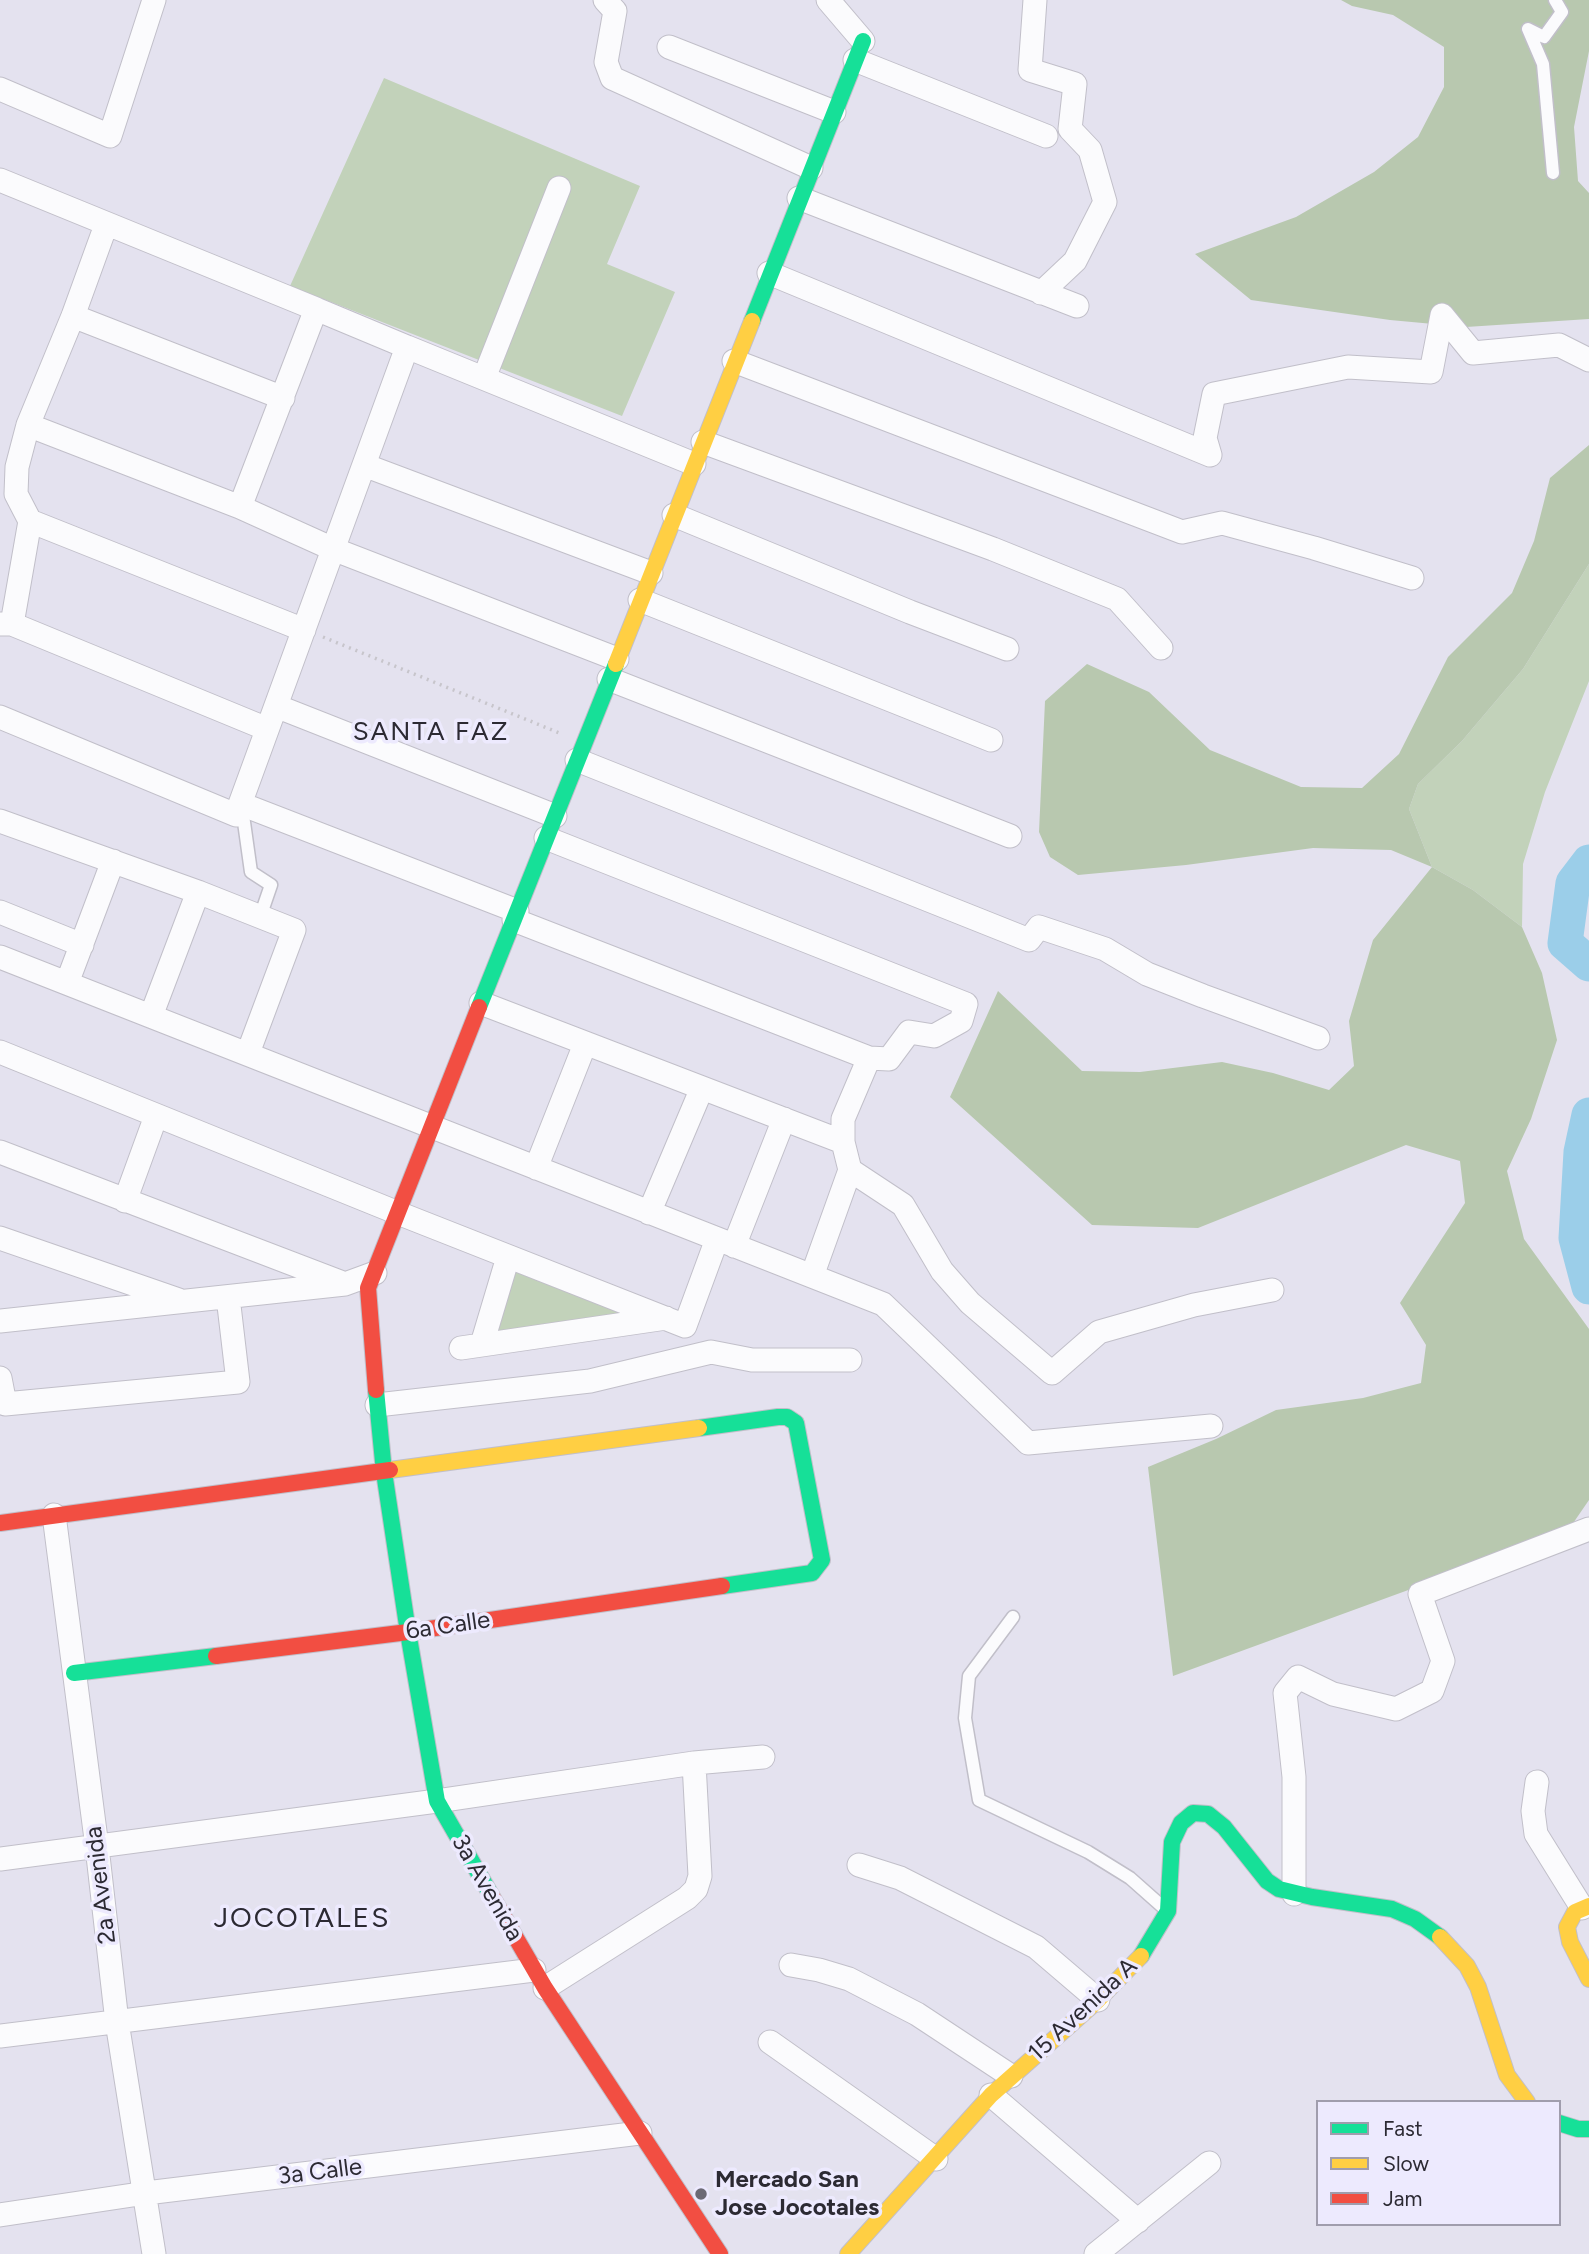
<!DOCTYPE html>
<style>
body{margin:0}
#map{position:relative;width:1589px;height:2254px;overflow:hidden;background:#e4e2ef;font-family:Figtree,sans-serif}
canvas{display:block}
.legend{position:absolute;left:1316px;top:2100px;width:245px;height:126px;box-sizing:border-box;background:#edeafe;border:2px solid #a09dad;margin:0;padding:9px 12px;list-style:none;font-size:21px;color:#2c2a33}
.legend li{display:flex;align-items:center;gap:14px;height:35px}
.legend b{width:35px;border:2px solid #a09dad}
</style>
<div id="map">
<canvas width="1589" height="2254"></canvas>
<ul class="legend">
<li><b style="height:9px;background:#16e098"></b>Fast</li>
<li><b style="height:9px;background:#ffcf43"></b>Slow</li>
<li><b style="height:9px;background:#f24e42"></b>Jam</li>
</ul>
</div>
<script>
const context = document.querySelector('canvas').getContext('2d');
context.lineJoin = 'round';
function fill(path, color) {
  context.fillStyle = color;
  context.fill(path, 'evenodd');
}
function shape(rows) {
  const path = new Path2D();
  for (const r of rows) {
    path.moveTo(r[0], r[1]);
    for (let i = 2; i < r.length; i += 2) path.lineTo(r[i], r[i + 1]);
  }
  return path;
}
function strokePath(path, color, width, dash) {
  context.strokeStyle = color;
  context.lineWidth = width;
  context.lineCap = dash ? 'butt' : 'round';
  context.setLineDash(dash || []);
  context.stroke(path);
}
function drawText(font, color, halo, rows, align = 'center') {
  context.font = font + ' Figtree,sans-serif';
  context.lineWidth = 7;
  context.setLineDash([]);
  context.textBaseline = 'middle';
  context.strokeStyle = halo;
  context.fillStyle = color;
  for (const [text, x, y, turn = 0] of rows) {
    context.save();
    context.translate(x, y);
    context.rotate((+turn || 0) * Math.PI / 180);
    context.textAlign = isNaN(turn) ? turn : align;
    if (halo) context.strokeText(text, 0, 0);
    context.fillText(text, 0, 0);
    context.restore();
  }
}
fill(shape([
 [384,78,640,186,607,264,675,292,622,416,290,286],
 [1589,564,1589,681,1545,792,1523,864,1522,927,1473,890,1432,867,1409,809,1418,784,1462,741,1523,669],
 [508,1257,669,1318,482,1344]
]), '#c2d2ba');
fill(shape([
 [1341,0,1589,0,1589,51,1574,127,1578,181,1589,193,1589,319,1466,327,1390,320,1251,300,1195,254,1296,217,1374,172,1418,137,1444,87,1444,47,1393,15,1352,6],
 [1589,445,1589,564,1523,669,1462,741,1418,784,1409,809,1432,867,1473,890,1522,927,1542,973,1557,1040,1531,1119,1507,1171,1524,1239,1589,1329,1589,1500,1567,1532,1173,1676,1148,1467,1216,1439,1276,1410,1363,1398,1421,1383,1426,1345,1400,1303,1465,1203,1460,1161,1406,1145,1198,1228,1092,1225,950,1097,998,991,1082,1071,1140,1072,1222,1062,1273,1073,1329,1090,1354,1066,1349,1021,1373,940,1432,867,1391,850,1313,848,1186,865,1078,875,1050,857,1039,832,1045,701,1087,664,1149,692,1210,750,1301,787,1362,788,1399,754,1448,657,1512,593,1534,541,1550,478]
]), '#b8c8af');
strokePath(shape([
 [1589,862,1573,883,1565,943,1589,964],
 [1589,1115,1581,1152,1576,1238,1589,1287]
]), '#9bcee9', 35);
const lane = shape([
 [1553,173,1543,64,1528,29,1544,37,1562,12,1555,0],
 [242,808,251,872,271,885,260,917],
 [1013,1617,969,1676,965,1718,979,1800,1088,1852,1130,1878,1165,1909]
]);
const street = shape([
 [605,0,615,11,606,62,612,78,811,168],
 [828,0,863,41],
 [1035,0,1030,70,1075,84,1070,129,1090,150,1105,202,1075,261,1041,293],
 [669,47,834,112],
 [855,60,1046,136],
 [0,89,110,136,154,0],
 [0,180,316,309,240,507],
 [799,198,1077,306],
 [106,225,73,316,28,425,240,507,333,549,617,659],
 [769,273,1210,455],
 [316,309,407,347],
 [73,316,283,398],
 [734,361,1182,532,1222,523,1314,548,1412,578],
 [484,378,559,188],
 [28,425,17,467,16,494,30,521],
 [703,442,993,549,1117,599,1161,648],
 [1210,455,1205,438,1214,394,1348,367,1431,372,1442,315,1473,353,1559,345,1589,360],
 [364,465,651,573],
 [674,515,910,612,1007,649],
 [640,600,991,740],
 [0,624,12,624,267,729],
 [12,624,30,521,304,630],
 [609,679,1010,836],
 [276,706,555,816],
 [0,717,236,815,407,347,694,464],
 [577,760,1029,940,1039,927,1105,949,1147,974,1203,996,1318,1038],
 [241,804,517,911],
 [0,821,198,892,294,930,248,1053],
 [546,838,966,1004,961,1021,934,1036,909,1032,889,1059,869,1058,843,1119,843,1142],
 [0,912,82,945],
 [514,920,869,1058],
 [0,957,883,1304,1028,1443,1211,1426],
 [67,983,113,861],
 [481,1003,843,1142,850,1170,812,1276],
 [151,1016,198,892],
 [0,1052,398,1213,685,1326,717,1239],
 [0,1152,340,1282],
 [536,1168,585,1044],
 [850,1170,903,1205,942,1271,970,1303,1052,1373,1099,1332,1194,1305,1272,1290],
 [125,1201,156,1116],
 [649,1213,702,1088],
 [0,1238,179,1300],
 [734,1246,784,1119],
 [0,1321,345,1284,375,1273],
 [482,1344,508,1257],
 [461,1348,666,1318],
 [0,1378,5,1404,238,1382,228,1297],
 [377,1405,590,1381,711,1352,752,1360,850,1360],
 [54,1515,97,1847,117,2022,154,2254],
 [1537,1782,1533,1811,1536,1834,1582,1908],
 [0,1859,437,1801,694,1763,763,1757],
 [859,1865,900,1878,1036,1947,1098,2000],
 [1294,1894,1294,1777,1285,1693,1298,1677,1333,1694,1396,1709,1432,1691,1443,1661,1420,1594,1589,1529],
 [791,1965,819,1970,849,1979,917,2014,1011,2076],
 [545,1988,687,1898,696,1889,700,1876,694,1763],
 [0,2036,534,1970],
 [770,2042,936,2159],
 [991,2095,1138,2221],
 [0,2215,146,2193,640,2133],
 [1096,2254,1209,2163]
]);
const fast = shape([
 [752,321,863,41],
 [479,1007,616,664],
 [376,1390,384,1472,408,1632,437,1801,491,1895],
 [699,1428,778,1417,787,1417,796,1423,822,1560,812,1573,722,1586],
 [74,1673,216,1656],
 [1141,1956,1168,1911,1172,1842,1181,1823,1193,1813,1208,1814,1224,1827,1267,1881,1279,1889,1312,1897,1392,1909,1415,1919,1440,1937],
 [1559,2123,1578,2129,1589,2129]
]);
const slow = shape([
 [616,664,752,321],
 [390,1470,699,1428],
 [1589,1906,1575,1912,1567,1927,1570,1942,1589,1979],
 [1440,1937,1467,1966,1478,1987,1507,2075,1527,2102],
 [848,2254,991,2095,1098,2000,1141,1956]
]);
const jam = shape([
 [376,1390,368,1288,479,1007],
 [0,1523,390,1470],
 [216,1656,408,1632,722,1586],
 [491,1895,545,1988,720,2254]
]);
strokePath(lane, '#c1bfc9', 15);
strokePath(street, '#c1bfc9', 25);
strokePath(fast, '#c1bfc9', 18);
strokePath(slow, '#c1bfc9', 18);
strokePath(jam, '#c1bfc9', 18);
strokePath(shape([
 [323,637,562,734]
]), '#c7c5cb', 3.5, [2, 5]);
strokePath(lane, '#fbfbfd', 12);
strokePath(street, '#fbfbfd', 23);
strokePath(fast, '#16e098', 16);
strokePath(slow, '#ffcf43', 16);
strokePath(jam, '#f24e42', 16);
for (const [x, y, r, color] of [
 [701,2194,7,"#6c6a75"]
]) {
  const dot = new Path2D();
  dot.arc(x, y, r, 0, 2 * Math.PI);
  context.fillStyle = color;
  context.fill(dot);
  strokePath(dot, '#edeafe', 2.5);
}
drawText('24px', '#2c2a33', '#edeafe', [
 ["6a Calle",448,1626,-8],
 ["2a Avenida",101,1885,-97],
 ["3a Avenida",487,1888,60],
 ["15 Avenida A",1083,2010,-43],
 ["3a Calle",320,2172,-7]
]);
drawText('bold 24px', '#2c2a33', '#edeafe', [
 ["Mercado San",715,2180],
 ["Jose Jocotales",715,2208]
], 'left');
context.letterSpacing = '2px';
drawText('26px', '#2c2a33', '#edeafe', [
 ["SANTA FAZ",431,732]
]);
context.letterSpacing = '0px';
context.letterSpacing = '2px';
drawText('28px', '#2c2a33', '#edeafe', [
 ["JOCOTALES",302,1919]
]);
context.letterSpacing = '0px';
</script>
